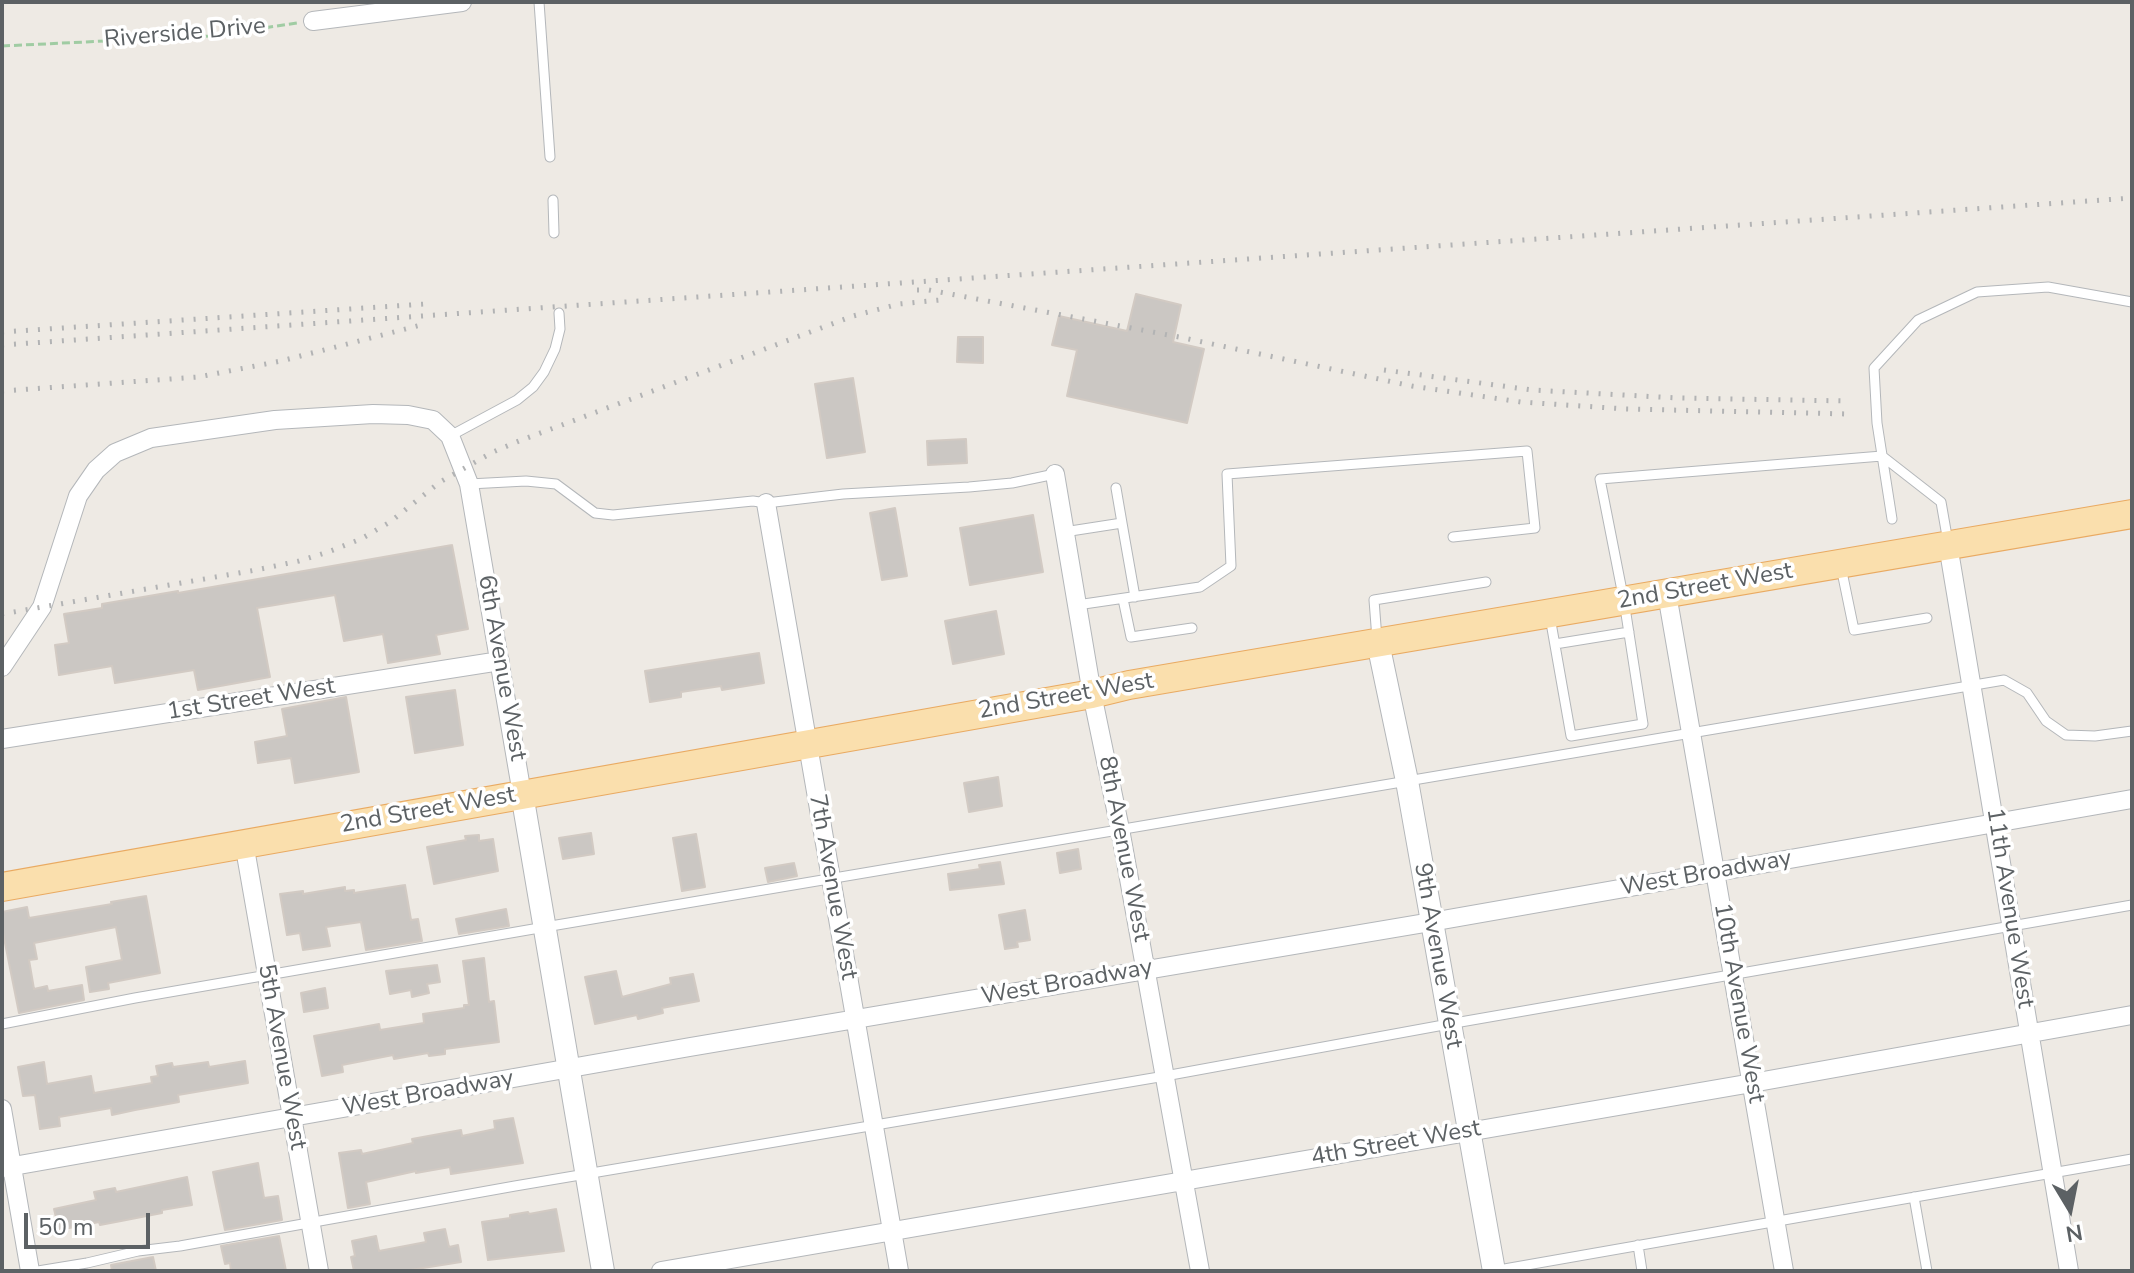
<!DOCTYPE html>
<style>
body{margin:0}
#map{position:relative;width:2134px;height:1273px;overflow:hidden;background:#eeeae4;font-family:"Nunito Sans",sans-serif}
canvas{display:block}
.frame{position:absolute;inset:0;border:4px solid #5c6164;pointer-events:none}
.north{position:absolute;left:2030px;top:1169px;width:80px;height:80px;-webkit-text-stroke:6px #fff;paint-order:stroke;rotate:170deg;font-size:22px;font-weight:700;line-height:32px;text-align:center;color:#5c6164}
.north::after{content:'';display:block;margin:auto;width:28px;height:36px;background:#5c6164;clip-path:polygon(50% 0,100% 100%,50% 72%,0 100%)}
.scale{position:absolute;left:24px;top:1213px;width:126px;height:36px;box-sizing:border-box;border:4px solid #5c6164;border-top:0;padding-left:10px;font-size:24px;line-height:28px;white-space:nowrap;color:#5c6164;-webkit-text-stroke:6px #fff;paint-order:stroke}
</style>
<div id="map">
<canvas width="2134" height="1273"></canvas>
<div class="frame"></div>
<div class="north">N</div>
<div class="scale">50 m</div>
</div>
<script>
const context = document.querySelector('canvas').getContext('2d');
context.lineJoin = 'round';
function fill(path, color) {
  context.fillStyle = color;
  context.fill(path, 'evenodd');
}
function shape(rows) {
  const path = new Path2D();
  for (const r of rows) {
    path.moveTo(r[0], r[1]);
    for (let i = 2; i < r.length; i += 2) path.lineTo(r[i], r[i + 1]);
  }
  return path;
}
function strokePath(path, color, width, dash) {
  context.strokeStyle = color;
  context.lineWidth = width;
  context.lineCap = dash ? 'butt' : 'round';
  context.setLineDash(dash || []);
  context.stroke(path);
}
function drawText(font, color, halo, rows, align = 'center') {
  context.font = font + ' "Nunito Sans",sans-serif';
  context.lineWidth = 7;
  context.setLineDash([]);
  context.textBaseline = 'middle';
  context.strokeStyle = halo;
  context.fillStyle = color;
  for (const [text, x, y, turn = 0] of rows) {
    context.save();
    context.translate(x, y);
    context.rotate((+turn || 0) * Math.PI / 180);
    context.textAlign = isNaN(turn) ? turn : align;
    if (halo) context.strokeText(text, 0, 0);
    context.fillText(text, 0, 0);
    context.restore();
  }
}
const building = shape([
 [1136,294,1181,305,1173,342,1204,349,1187,423,1067,396,1077,350,1052,345,1059,316,1127,331,1136,294],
 [958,337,983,337,983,363,957,362,958,337],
 [853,378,865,452,827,458,815,384,853,378],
 [966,439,967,463,928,465,927,441,966,439],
 [895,508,907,576,882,580,870,513,895,508],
 [1033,515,1043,572,970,585,960,528,1033,515],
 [452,545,468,629,436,635,440,654,388,663,383,634,344,641,335,595,257,608,270,677,198,690,194,670,115,683,112,666,59,675,55,645,69,643,64,614,102,608,102,604,178,591,178,593,452,545],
 [996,611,1004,654,953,664,945,621,996,611],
 [759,653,764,683,722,690,721,686,681,692,681,697,650,702,645,671,759,653],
 [455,690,463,745,415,753,406,697,455,690],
 [346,697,359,772,295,783,291,758,258,763,255,742,287,736,282,709,346,697],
 [998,777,1002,806,969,812,964,783,998,777],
 [591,833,594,854,563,859,559,838,591,833],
 [696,834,705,887,682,891,673,838,696,834],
 [479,835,479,841,493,839,498,871,434,884,427,847,466,840,465,836,479,835],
 [1078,849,1081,869,1060,873,1057,853,1078,849],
 [1000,862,1004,884,950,890,948,874,980,869,979,865,1000,862],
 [794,863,797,876,768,882,765,868,794,863],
 [405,885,411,920,418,919,422,941,366,950,361,922,326,927,330,946,303,950,300,933,287,935,280,894,303,891,303,894,345,887,345,891,354,890,354,893,405,885],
 [146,896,160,973,108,983,109,989,90,992,86,967,122,960,116,927,34,943,37,959,29,960,34,989,47,986,48,991,82,985,84,1000,19,1013,2,928,2,912,27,907,29,918,112,904,111,902,146,896],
 [506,909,509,926,459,934,456,919,506,909],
 [1025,910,1030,940,1017,942,1018,947,1005,949,999,915,1025,910],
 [484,958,489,1002,494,1001,499,1042,445,1049,445,1054,429,1056,428,1053,394,1059,393,1055,342,1065,343,1072,322,1076,314,1036,379,1024,380,1030,424,1023,423,1014,464,1008,464,1005,469,1005,463,961,484,958],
 [437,965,440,982,427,984,429,993,412,997,411,990,390,994,386,971,437,965],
 [616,971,622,997,671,984,670,978,693,974,699,1001,662,1008,663,1013,638,1019,637,1015,595,1024,585,977,616,971],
 [325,988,328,1008,304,1012,301,993,325,988],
 [245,1061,248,1083,178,1095,179,1102,135,1110,112,1115,111,1108,59,1117,60,1126,40,1129,35,1095,23,1096,18,1067,44,1062,47,1084,91,1076,94,1093,152,1083,151,1077,158,1076,156,1066,172,1063,173,1067,208,1062,209,1067,245,1061],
 [513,1118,523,1163,451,1174,450,1167,416,1173,416,1171,366,1182,370,1204,348,1208,339,1153,361,1150,362,1154,413,1143,412,1139,461,1130,462,1136,495,1129,494,1121,513,1118],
 [258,1163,264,1198,278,1196,282,1220,225,1230,213,1172,258,1163],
 [187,1177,192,1205,162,1210,162,1213,121,1221,100,1225,99,1222,59,1230,54,1209,96,1200,94,1192,115,1188,116,1192,187,1177],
 [556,1209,564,1251,488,1260,482,1222,510,1218,510,1215,528,1212,529,1214,556,1209],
 [445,1229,449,1247,458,1245,461,1262,404,1271,354,1271,351,1257,355,1256,352,1241,376,1236,379,1251,426,1242,424,1233,445,1229],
 [279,1236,286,1271,231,1271,230,1263,225,1264,221,1246,279,1236],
 [153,1257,156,1271,112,1271,111,1265,153,1257]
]);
fill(building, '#cbc7c3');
strokePath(building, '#d2cac3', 2);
const service = shape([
 [539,2,550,157],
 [553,200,554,233],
 [450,436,517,400,533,387,544,372,555,349,560,329,559,313],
 [469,484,526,481,556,484,595,513,613,515,753,501,766,503,843,494,969,487,1012,483,1055,474],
 [1116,488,1122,523],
 [1892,519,1877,423,1874,368,1918,320,1977,292,2048,287,2132,302],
 [1064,532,1122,523,1135,597],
 [1841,567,1854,630,1927,618],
 [1123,599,1131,637,1192,628],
 [1077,605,1200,587,1231,566,1227,474,1527,451,1535,528,1453,537],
 [1550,617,1571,736,1643,724,1624,601,1600,479,1882,456,1941,502,1948,542],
 [1377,639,1374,600,1486,582],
 [1555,644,1629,632],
 [2,1024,135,998,545,927,2004,680,2027,693,2046,721,2066,735,2095,736,2132,731],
 [1914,1197,1927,1271],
 [1638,1245,1642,1271],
 [38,1271,87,1263,138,1251,180,1246,515,1186,1165,1076,1449,1024,2132,905],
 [1493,1271,2132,1159]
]);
const minor = shape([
 [313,21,462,2],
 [1055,474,1092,694,1120,829,1200,1271],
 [766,503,899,1271],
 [1948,545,2069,1271],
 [1667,594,1784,1271],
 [2,667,42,607,78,496,96,470,115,453,151,438,275,420,373,414,408,415,433,420,450,436,469,484,522,794],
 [2,739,500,661],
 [244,843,319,1271],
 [2,1109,30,1271],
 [2,1168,690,1047,1431,922,2132,799],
 [661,1271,1752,1083,2132,1015]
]);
const tertiary = shape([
 [1378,643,1407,781,1494,1271],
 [522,794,603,1271]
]);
const primary = shape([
 [2,887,1092,694,1129,685,2132,514]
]);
strokePath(service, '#b4b7ba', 11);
strokePath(minor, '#b4b7ba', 20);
strokePath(tertiary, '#b4b7ba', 24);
strokePath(primary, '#e9aa62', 30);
strokePath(shape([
 [2,46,209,36,297,23]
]), '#a0cca3', 3, [8, 4]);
strokePath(service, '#fff', 9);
strokePath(minor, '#fff', 18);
strokePath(tertiary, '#fff', 22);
strokePath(primary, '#fadfad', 28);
strokePath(shape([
 [917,290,929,290,1179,337,1412,386,1521,402,1626,409,1848,414],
 [2,332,425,304],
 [2,345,2132,198],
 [1384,370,1532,390,1678,398,1849,401],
 [2,391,198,377,281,361,421,325],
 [2,614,256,570,299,561,328,552,361,539,390,522,440,482,493,452,519,441,853,316,899,304,940,300]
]), '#b2b3b4', 5, [2, 10]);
drawText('24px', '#5c6164', '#fff', [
 ["Riverside Drive",185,34,-5],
 ["2nd Street West",1705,587,-10],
 ["6th Avenue West",501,668,80],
 ["2nd Street West",1066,697,-10],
 ["1st Street West",251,700,-9],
 ["2nd Street West",428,811,-10],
 ["8th Avenue West",1123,849,79],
 ["West Broadway",1706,874,-10],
 ["7th Avenue West",832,887,80],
 ["11th Avenue West",2009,908,81],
 ["9th Avenue West",1437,956,80],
 ["West Broadway",1067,983,-10],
 ["10th Avenue West",1738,1003,80],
 ["5th Avenue West",281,1057,80],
 ["West Broadway",428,1094,-10],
 ["4th Street West",1396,1144,-10]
]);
</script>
